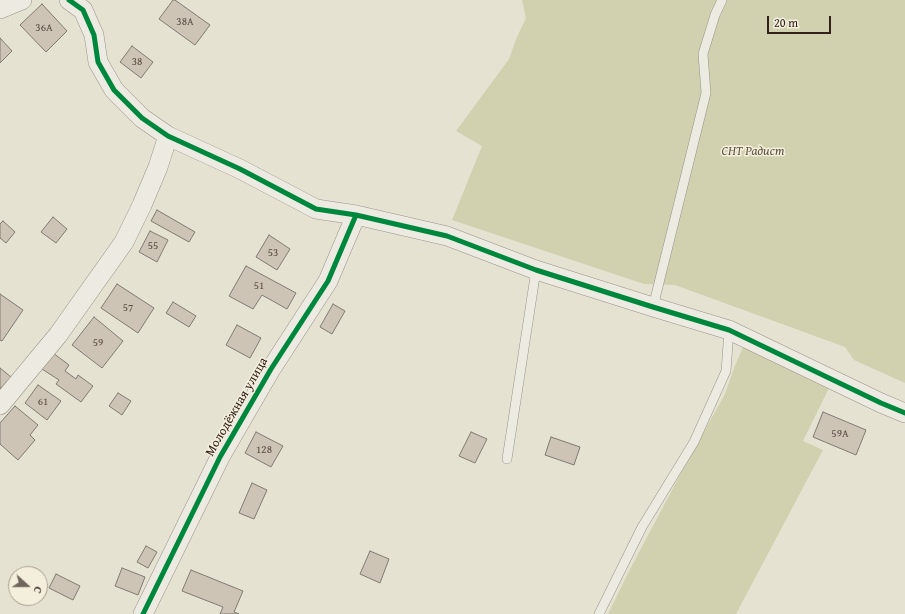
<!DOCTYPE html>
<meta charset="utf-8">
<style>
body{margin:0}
#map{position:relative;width:905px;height:614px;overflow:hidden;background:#e6e2d2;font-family:"Gentium Book Plus",serif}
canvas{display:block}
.north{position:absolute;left:8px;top:566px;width:40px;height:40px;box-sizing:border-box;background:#f4efdd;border:1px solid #a69d8f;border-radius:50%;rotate:111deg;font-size:11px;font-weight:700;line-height:16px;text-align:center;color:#31211a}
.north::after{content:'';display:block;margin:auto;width:14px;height:18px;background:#70655a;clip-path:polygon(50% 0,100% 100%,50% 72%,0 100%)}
.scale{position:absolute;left:767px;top:16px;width:64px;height:18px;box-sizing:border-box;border:2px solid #31211a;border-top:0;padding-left:5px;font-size:12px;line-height:14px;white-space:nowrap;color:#31211a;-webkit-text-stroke:3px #f4efdd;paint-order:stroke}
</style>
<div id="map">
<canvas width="905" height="614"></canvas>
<div class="north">С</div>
<div class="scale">20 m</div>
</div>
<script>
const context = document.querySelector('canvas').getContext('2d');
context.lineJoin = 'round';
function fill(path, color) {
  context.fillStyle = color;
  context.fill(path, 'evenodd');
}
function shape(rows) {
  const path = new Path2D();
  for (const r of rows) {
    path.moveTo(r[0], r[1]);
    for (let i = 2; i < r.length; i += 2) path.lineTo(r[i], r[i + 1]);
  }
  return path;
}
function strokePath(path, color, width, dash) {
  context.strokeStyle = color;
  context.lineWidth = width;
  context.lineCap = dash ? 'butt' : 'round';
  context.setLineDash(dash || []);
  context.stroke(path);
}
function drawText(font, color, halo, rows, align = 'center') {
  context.font = font + ' "Gentium Book Plus",serif';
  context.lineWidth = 3;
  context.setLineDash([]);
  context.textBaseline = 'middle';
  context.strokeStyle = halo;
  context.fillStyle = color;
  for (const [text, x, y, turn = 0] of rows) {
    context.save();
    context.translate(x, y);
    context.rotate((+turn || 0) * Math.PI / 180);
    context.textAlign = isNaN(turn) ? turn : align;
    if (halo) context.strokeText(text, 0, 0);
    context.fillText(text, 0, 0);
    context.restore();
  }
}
fill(shape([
 [522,0,905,0,905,383,854,360,845,347,675,285,644,284,452,220,482,146,456,131,509,59,517,37,526,18],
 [743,347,830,386,803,441,823,450,736,614,608,614,628,573,688,460,725,394,734,368]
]), '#d1d1af');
const building = shape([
 [173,0,175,0,210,25,195,45,159,19,173,0],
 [42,4,67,31,46,52,20,25,42,4],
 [0,38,12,51,0,63,0,38],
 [132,46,153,62,141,78,120,62,132,46],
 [157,210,195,232,189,242,151,221,157,210],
 [53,217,67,229,56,243,41,232,53,217],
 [3,221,15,232,6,243,0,238,0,224,3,221],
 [150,231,168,240,157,262,139,252,150,231],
 [269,235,290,249,277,270,256,257,269,235],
 [246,266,296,293,287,309,262,295,253,309,229,296,246,266],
 [117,284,154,308,138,333,101,308,117,284],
 [0,294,23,310,2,341,0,340,0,294],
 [173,302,196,316,189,327,166,313,173,302],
 [333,304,345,311,332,334,320,327,333,304],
 [94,317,123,341,102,368,72,345,94,317],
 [237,325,261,338,250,358,226,345,237,325],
 [53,353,69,365,65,371,76,379,78,375,93,386,81,402,56,384,59,380,42,369,53,353],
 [0,368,11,377,0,389,0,368],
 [38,385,61,401,47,420,25,403,38,385],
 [118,393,131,401,122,415,109,406,118,393],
 [15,406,38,425,30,435,35,440,18,460,0,444,0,423,15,406],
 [823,412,866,430,856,455,813,437,823,412],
 [256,432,283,446,271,467,245,453,256,432],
 [471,432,487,439,475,463,459,456,471,432],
 [551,437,580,447,574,465,545,455,551,437],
 [252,483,267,490,254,519,239,513,252,483],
 [146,546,157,552,148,568,137,562,146,546],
 [370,551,389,559,380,583,360,574,370,551],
 [122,568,145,577,138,595,115,586,122,568],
 [191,570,243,591,234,612,239,614,220,614,223,607,182,591,191,570],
 [56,574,80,586,73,600,49,588,56,574]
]);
fill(building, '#cec4b6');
strokePath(building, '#7f7a71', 1);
const service = shape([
 [653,307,706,93,703,54,715,15,722,0],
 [507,459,536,270],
 [599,614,642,527,694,442,726,371,729,330]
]);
const minor = shape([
 [69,0,83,10,94,35,98,62,114,90,142,118,168,136,240,169,316,209,356,215,447,236,536,270,653,307,729,330,881,403,905,413],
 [0,9,22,0],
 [0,405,58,335,124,242,142,205,158,167,168,136],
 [143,614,220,457,271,369,328,281,356,215]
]);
strokePath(service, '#989389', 10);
strokePath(minor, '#989389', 20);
strokePath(service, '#eceae1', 9);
strokePath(minor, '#eceae1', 19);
strokePath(shape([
 [69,0,83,10,94,35,98,62,114,90,142,118,168,136,240,169,316,209,356,215,447,236,536,270,653,307,729,330,881,403,905,413],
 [143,614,220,457,271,369,328,281,356,215]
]), '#00873e', 5);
drawText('11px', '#584a41', null, [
 ["38А",185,22],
 ["36А",44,28],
 ["38",137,62],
 ["55",153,246],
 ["53",273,253],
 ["51",259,286],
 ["57",128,308],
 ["59",98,343],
 ["61",43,402],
 ["59А",840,434],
 ["128",264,450]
]);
drawText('italic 13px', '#5c523e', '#f4efdd', [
 ["СНТ Радист",753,152]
]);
drawText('13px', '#31211a', '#f4efdd', [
 ["Молодёжная улица",237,407,-60]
]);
</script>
